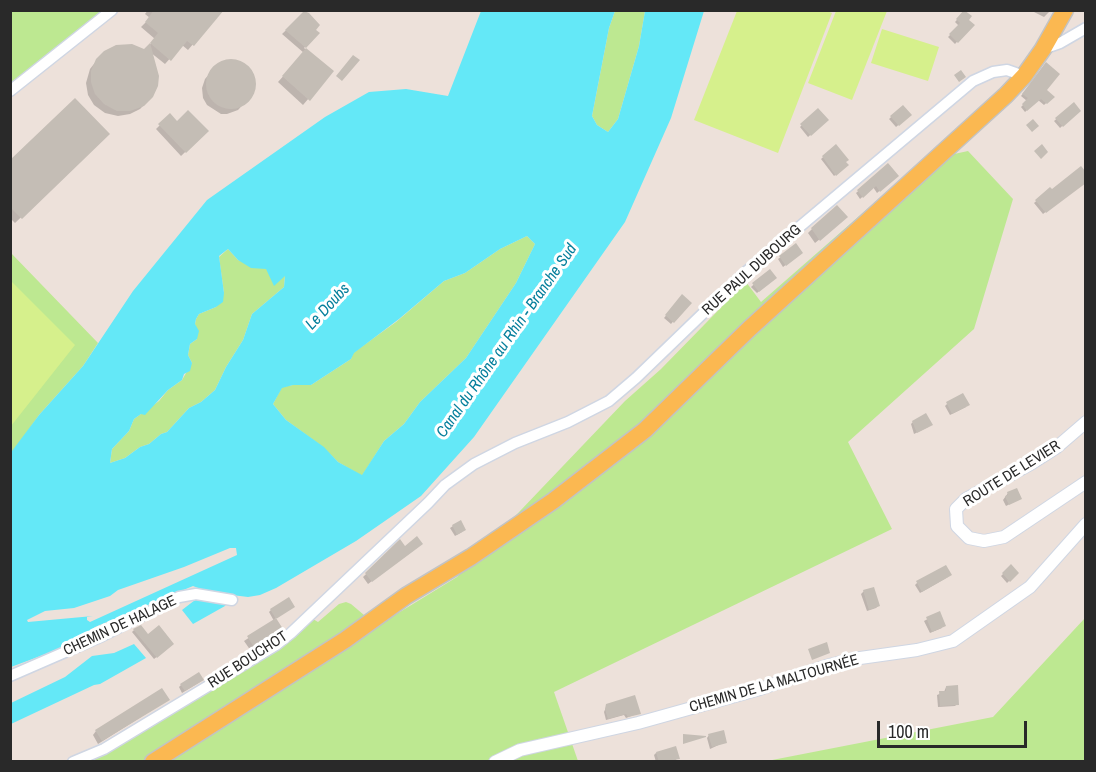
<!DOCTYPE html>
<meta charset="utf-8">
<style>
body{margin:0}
#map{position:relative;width:1096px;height:772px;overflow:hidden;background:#ede1da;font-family:"Archivo Narrow",sans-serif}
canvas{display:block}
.frame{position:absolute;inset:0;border:12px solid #292929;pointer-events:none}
.scale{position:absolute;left:877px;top:721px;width:150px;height:27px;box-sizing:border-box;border:3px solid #292929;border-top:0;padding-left:8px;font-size:18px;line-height:21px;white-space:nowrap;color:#292929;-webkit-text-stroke:4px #fff;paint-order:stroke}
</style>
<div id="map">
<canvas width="1096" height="772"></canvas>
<div class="frame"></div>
<div class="scale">100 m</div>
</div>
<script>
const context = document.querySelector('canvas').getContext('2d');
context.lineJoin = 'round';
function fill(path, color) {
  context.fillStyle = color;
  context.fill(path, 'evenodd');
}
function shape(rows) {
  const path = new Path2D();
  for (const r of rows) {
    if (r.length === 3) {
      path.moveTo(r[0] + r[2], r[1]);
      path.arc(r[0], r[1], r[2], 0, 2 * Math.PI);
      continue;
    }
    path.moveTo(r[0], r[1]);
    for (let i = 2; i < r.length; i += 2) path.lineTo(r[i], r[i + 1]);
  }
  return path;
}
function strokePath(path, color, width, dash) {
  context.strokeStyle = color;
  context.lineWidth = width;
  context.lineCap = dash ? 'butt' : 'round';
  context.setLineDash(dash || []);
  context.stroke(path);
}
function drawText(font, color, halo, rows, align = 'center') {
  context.font = font + ' "Archivo Narrow",sans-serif';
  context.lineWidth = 6;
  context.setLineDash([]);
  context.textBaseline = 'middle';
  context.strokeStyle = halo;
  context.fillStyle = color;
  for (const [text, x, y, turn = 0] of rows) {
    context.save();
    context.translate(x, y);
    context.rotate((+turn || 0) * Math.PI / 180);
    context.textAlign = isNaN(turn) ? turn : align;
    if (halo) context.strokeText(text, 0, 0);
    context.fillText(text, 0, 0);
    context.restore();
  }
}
fill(shape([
 [11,10,102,10,102,11,11,83],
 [615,11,645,11,639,46,618,119,608,132,597,125,592,116,609,28],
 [968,151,1013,199,974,329,848,442,892,529,554,692,578,761,87,762,313,619,318,622,339,604,346,602,351,604,377,626,457,577,625,401,661,369,746,282,761,302,922,161],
 [527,236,535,244,516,283,466,358,420,402,404,424,384,441,362,476,338,462,323,447,286,420,273,404,282,387,293,385,311,385,351,359,353,353,396,322,444,281,465,273,500,249],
 [228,249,238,260,285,275,284,287,252,314,243,340,226,367,215,390,201,402,189,408,167,432,161,434,149,444,140,447,125,458,110,463,112,449,129,431,134,419,159,401,168,390,182,380,192,363,188,355,190,344,197,339,195,324,196,319,199,314,216,307,224,293,219,257],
 [11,253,98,343,83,366,39,415,11,455],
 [1085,618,1085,761,767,761,993,717]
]), '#bde891');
fill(shape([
 [827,11,832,13,778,153,694,120,737,11],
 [836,11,887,11,852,100,808,83],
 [882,29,939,47,928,81,871,63],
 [10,280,75,345,11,426,10,426]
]), '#d6f08c');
fill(shape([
 [481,11,615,11,609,28,592,116,597,125,608,132,618,119,639,46,645,11,704,11,671,118,625,222,474,437,421,496,356,541,276,588,260,595,248,597,232,595,225,606,193,624,182,610,195,600,198,588,193,586,95,627,92,629,94,636,11,667,12,451,39,415,83,366,133,291,207,200,325,117,369,92,406,89,448,96],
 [527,236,535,244,516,283,466,358,420,402,404,424,384,441,362,475,338,462,324,447,286,420,273,404,282,388,293,385,311,385,351,359,354,353,399,319,444,281,465,273,500,249],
 [228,249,238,260,251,268,266,269,274,286,285,276,284,287,252,314,243,340,226,367,215,390,201,402,189,408,167,432,161,434,149,444,140,447,125,458,110,463,112,449,129,431,134,419,141,414,145,415,168,390,182,380,184,374,190,371,192,363,188,355,190,344,197,339,199,331,195,324,196,319,199,314,216,307,223,302,224,293,219,256],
 [230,548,236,548,237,555,90,622,87,620,87,617,93,616,28,622,27,620,45,611,74,608,110,596,118,590,184,567],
 [134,644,146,658,100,684,94,685,11,724,11,703,65,677,92,656,114,653]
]), '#64e8f7');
fill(shape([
 [148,10,222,10,188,50,182,45,165,64,150,52,146,103,140,109,130,114,118,116,105,113,94,105,88,95,86,83,90,69,97,60,144,51,155,39,141,27,150,18,145,14],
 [1035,10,1051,10,1044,17,1034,12],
 [965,11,967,20,972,25,955,44,948,37,959,26,955,22],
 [304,13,318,33,304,48,332,71,303,105,278,82,304,53,282,34],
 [234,61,242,64,249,70,253,78,254,87,252,95,238,110,227,114,221,114,207,105,203,98,202,88,205,79,216,66,225,62],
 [1046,64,1045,90,1053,97,1044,105,1038,100,1025,112,1021,107,1027,101,1021,96],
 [1074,104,1079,110,1060,128,1054,121],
 [902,107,910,115,896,127,889,119],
 [818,110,827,120,808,137,800,127],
 [170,115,177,123,207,131,181,156,156,129],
 [108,134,15,223,10,218,10,162],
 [835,146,847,165,834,176,821,159],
 [888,165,897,176,877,193,873,187,860,199,856,193],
 [1050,189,1052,191,1070,192,1043,214,1034,203],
 [842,221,815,243,808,233,812,229],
 [796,245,799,255,783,267,778,259],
 [769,271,771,281,757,293,751,287],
 [682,297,689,303,671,324,664,318],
 [947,404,966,407,950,415,945,406],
 [913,422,928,427,914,434,911,424],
 [1008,493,1020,499,1006,506,1003,500],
 [453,526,462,532,455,536,450,528],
 [400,542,405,548,418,547,368,584,363,577],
 [1011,566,1017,573,1007,583,1001,576],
 [948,577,920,593,915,585,917,583],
 [864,591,878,606,876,608,867,611,861,594],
 [293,607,275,619,278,633,251,651,244,641,274,621,269,612,271,610],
 [939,613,942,628,930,633,924,621],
 [134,630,148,636,170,646,154,659,132,632],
 [200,682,182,693,179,687,181,685],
 [946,687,957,704,955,706,938,707,937,695,944,692],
 [168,700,98,744,93,735,96,731],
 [607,705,639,713,626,718,624,715,606,720,604,712],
 [709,735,725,742,710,749,707,738],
 [656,753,678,758,673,762,656,762,654,755]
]), '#0003');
fill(shape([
 [154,10,224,10,194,46,187,41,171,61,150,43,158,33,145,22],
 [964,10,972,16,969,20,975,25,958,43,949,34,960,23,956,19],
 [304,11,309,13,320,25,316,30,320,33,306,48,285,30],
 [150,43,159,76,158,86,153,97,144,106,130,111,117,111,104,104,95,94,91,82,91,71,96,59,104,51,116,45,132,44,144,49],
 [306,48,334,71,310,101,282,76],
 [353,55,360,60,342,81,336,76],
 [231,84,25],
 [1046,62,1060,74,1047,90,1055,97,1047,104,1041,99,1027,111,1022,104,1028,98,1022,94],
 [961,70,966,77,959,82,954,75],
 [75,98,110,134,22,219,10,207,10,160],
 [1074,102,1081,111,1063,127,1055,118],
 [903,105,912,115,899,126,890,116],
 [818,108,829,120,811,136,800,124],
 [188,110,209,131,186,153,158,124,170,113,177,121],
 [1033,119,1039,126,1032,132,1026,125],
 [836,144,849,160,846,162,849,165,836,176,822,156],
 [1042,144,1048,152,1041,159,1034,151],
 [888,163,899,176,880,192,876,186,863,198,857,190],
 [1081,166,1086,172,1086,183,1046,213,1035,200,1050,187,1052,189],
 [837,205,848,217,820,241,811,228],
 [796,243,803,253,786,266,779,256],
 [770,269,777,278,759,292,752,283],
 [682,294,692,303,674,323,665,315],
 [963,393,970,405,952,414,946,402],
 [926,413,933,425,917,433,912,421],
 [1017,488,1022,499,1009,505,1005,496,1008,495,1007,492],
 [461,520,466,530,457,535,452,525],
 [417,536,423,544,372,582,365,573,400,539,405,546],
 [1011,564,1019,573,1010,582,1002,573],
 [946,565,952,575,922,592,916,581],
 [874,587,880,606,869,610,863,590],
 [289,597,295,607,276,619,270,609],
 [940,611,946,626,932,632,926,617],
 [276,618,283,629,255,649,247,636],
 [141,625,148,634,159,625,174,644,157,658,133,629],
 [827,642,830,653,812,660,808,649],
 [199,672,204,680,185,691,180,684],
 [958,685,959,705,940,706,939,691,946,691,946,686],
 [162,688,170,700,102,741,95,730],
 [635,695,641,714,628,717,626,714,608,719,605,709,606,704],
 [724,730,727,743,712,747,708,734],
 [683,734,706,736,706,737,683,744],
 [676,746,680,759,659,762,656,752]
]), '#c4bdb5');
const minor = shape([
 [1043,49,1060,43,1086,28],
 [10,91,112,10],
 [10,676,102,636,179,597,196,594,232,600],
 [73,762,104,749,276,645,291,633,428,503,445,485,474,464,515,443,568,422,609,401,636,378,747,271,973,81,993,72,1007,70,1024,76]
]);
const tertiary = shape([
 [1086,422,1057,447,1032,463,966,499,956,509,957,526,969,538,984,541,1004,537,1086,482],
 [495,762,520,750,638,723,760,689,826,666,853,659,917,650,953,641,1030,587,1086,524]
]);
const primary = shape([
 [153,762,345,640,406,596,471,557,553,501,645,430,749,329,1006,95,1024,76,1043,49,1065,10]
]);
strokePath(minor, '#cfd6e3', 13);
strokePath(tertiary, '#cfd6e3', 14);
strokePath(primary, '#c3c3c3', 19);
strokePath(minor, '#fff', 10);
strokePath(tertiary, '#fff', 12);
strokePath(primary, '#fbb851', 16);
drawText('15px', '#292929', '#fff', [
 ["RUE PAUL DUBOURG",752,270,-42],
 ["ROUTE DE LEVIER",1012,474,-32],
 ["CHEMIN DE HALAGE",120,626,-25],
 ["RUE BOUCHOT",248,660,-33],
 ["CHEMIN DE LA MALTOURNÉE",774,684,-16]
]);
drawText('italic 16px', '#057f9c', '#fff', [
 ["Le Doubs",328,307,-47],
 ["Canal du Rhône au Rhin - Branche Sud",507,341,-55]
]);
</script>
